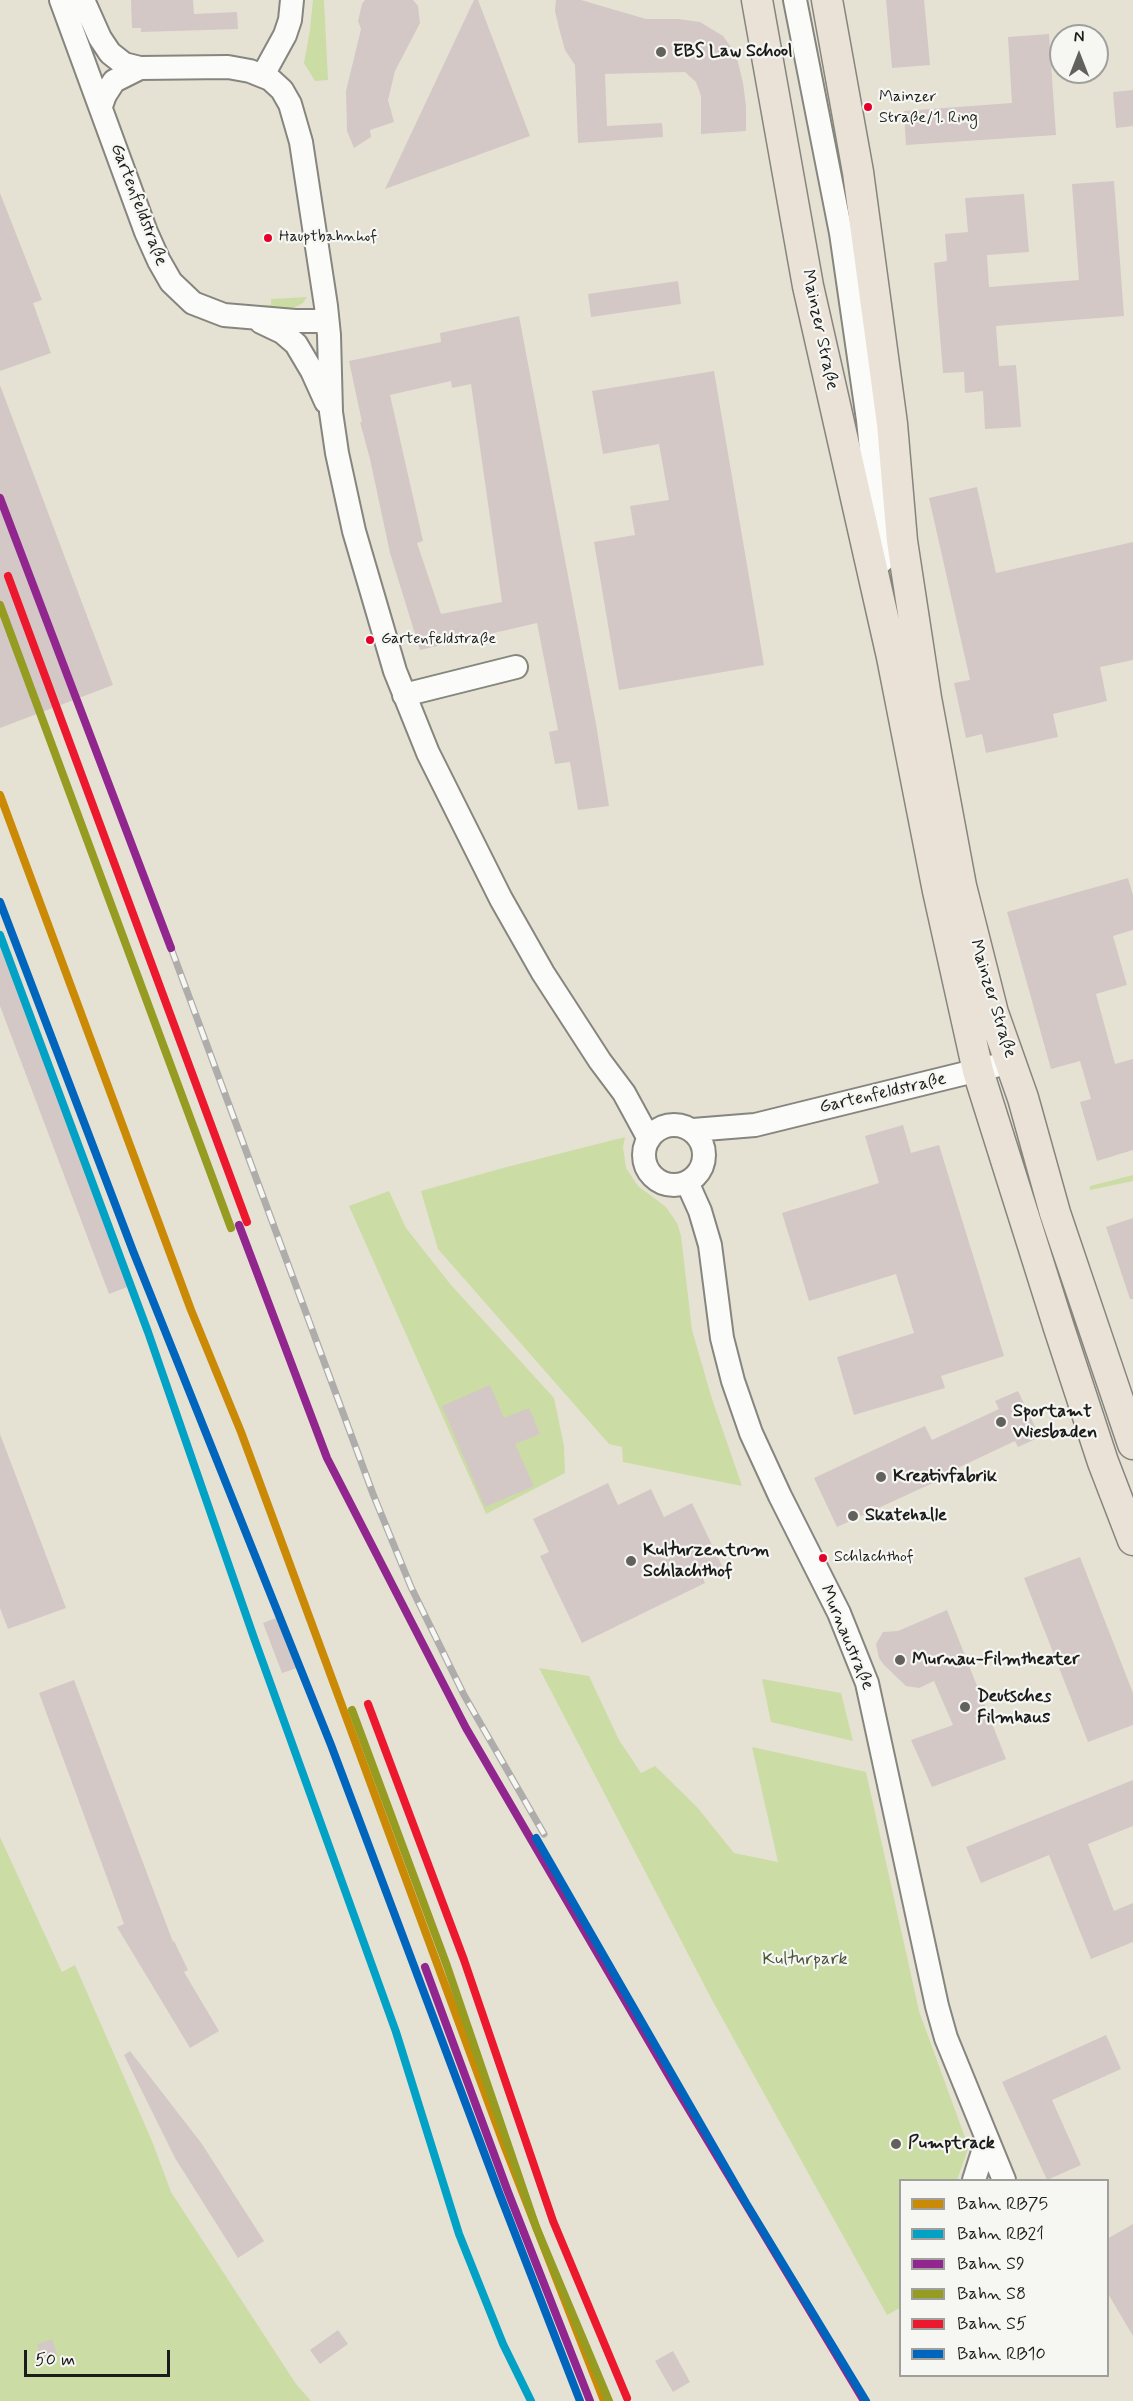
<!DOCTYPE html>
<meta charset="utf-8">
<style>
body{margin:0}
#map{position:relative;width:1133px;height:2401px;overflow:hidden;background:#e5e2d4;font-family:Mynerve,sans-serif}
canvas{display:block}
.legend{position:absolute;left:899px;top:2179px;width:210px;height:198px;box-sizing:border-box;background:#f6f6f2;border:2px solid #9f9f9c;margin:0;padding:8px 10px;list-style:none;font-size:18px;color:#1c1c1c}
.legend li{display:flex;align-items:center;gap:12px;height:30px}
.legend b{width:30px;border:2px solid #9f9f9c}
.north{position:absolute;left:1049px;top:24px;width:60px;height:60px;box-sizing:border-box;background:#f6f6f2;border:2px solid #9f9f9c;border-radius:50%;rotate:0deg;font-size:16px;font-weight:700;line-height:24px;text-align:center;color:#1c1c1c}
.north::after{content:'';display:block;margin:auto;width:21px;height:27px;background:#62615c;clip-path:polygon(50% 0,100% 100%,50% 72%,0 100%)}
.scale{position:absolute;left:24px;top:2350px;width:146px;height:27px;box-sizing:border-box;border:3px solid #1c1c1c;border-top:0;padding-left:8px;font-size:18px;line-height:21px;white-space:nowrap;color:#1c1c1c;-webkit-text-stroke:4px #f6f6f2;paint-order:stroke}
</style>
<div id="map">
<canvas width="1133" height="2401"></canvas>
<ul class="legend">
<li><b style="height:8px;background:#cb8a06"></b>Bahn RB75</li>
<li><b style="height:8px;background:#01a2c5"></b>Bahn RB21</li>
<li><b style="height:8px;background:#91268f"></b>Bahn S9</li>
<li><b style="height:8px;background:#969b21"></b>Bahn S8</li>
<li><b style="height:8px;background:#ec192e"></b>Bahn S5</li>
<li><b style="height:8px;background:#0065bd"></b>Bahn RB10</li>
</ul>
<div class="north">N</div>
<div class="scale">50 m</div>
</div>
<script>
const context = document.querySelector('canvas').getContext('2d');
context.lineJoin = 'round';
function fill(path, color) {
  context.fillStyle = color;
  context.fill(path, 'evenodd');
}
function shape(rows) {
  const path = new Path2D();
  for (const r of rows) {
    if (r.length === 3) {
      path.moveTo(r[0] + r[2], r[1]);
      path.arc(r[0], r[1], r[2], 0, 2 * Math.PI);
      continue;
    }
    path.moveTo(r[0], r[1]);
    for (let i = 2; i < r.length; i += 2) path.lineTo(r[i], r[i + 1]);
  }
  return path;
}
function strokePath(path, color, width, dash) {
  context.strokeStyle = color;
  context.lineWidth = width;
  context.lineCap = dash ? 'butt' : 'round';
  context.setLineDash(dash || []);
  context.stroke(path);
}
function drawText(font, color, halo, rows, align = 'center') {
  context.font = font + ' Mynerve,sans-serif';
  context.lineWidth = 4.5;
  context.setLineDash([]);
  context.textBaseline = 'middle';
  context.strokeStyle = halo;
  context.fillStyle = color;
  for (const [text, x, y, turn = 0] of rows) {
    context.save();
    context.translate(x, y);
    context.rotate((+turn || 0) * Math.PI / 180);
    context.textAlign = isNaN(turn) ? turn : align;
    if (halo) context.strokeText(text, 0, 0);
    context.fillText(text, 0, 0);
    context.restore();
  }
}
fill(shape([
 [313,0,324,0,328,80,315,81,304,63,310,30],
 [307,297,303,303,290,310,256,308,245,305,271,305,271,299],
 [625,1137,623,1147,626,1168,638,1186,666,1207,677,1223,681,1236,692,1330,712,1399,742,1486,623,1462,622,1447,609,1444,438,1249,421,1191,503,1168],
 [1133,1175,1133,1181,1090,1190,1090,1186],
 [389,1191,406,1228,451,1285,554,1398,564,1446,565,1473,486,1514,349,1206],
 [539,1668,589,1676,619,1740,641,1773,655,1766,697,1807,734,1853,778,1862,752,1747,866,1772,919,2011,966,2140,968,2149,957,2180,900,2180,900,2308,887,2315,711,1998],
 [762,1679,841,1693,853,1741,771,1722],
 [0,1837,62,1972,75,1965,152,2141,171,2192,296,2384,311,2401,0,2401]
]), '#cbdca5');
fill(shape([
 [131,0,193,0,194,14,237,12,238,29,141,32,141,28,132,28],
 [365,0,413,0,418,6,420,23,395,71,388,100,394,122,370,130,371,137,354,148,347,131,346,91,361,29,358,21,362,4],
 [474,0,478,0,530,136,385,189],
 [556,0,581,0,646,19,678,19,700,22,723,36,736,54,743,83,746,106,746,131,701,134,701,96,696,82,685,72,605,74,607,126,662,123,663,137,578,143,575,65,565,50,560,32,555,11],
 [886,0,924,0,930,65,892,68],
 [1049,34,1056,135,906,145,904,111,1012,103,1008,37],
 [1133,90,1133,126,1116,128,1113,92],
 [1114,181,1124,316,996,326,999,366,1016,365,1021,427,985,429,983,391,965,393,964,372,943,373,934,263,947,261,945,234,968,232,965,198,1024,194,1029,252,987,255,989,287,1079,280,1072,184],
 [0,193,42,300,33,303,51,353,0,371],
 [678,281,681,304,591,317,588,294],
 [519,316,596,724,609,806,578,810,570,762,555,764,549,732,558,730,537,623,420,650,390,553,370,459,360,422,362,422,349,361,441,342,440,333],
 [451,381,452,388,471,384,502,602,441,614,417,543,423,541,390,395],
 [714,371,764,665,619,690,594,542,635,535,630,506,669,500,659,444,603,454,592,391],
 [0,385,113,685,0,728],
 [977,487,996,573,1133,542,1133,660,1100,667,1107,701,1053,714,1058,737,986,753,982,734,966,738,954,683,970,680,929,498],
 [1128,878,1133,895,1133,930,1113,936,1127,985,1096,994,1115,1064,1133,1059,1133,1150,1097,1161,1080,1102,1091,1099,1080,1061,1051,1069,1007,912],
 [0,946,130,1286,109,1294,0,1006],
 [903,1125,911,1153,939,1145,1004,1356,941,1376,945,1388,854,1415,837,1357,914,1333,896,1274,809,1301,782,1213,879,1183,865,1136],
 [1133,1218,1133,1299,1130,1299,1106,1227],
 [490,1385,504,1418,529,1408,540,1434,515,1444,534,1486,485,1507,442,1406],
 [1018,1391,1040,1437,1018,1447,1015,1441,947,1473,948,1476,837,1527,814,1478,925,1426,932,1440,999,1409,995,1401],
 [0,1434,66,1608,8,1629,0,1608],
 [608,1483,618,1505,651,1489,664,1517,692,1503,722,1566,702,1576,705,1583,582,1643,540,1556,549,1552,533,1519],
 [1080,1557,1133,1693,1133,1725,1088,1742,1024,1578],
 [947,1610,1006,1759,932,1787,911,1740,953,1725,934,1681,919,1688,906,1686,884,1665,879,1658,876,1644,883,1632,898,1631],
 [278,1617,297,1668,282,1673,263,1623],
 [74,1680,173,1942,174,1941,188,1970,184,1972,219,2031,190,2048,117,1927,124,1924,39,1693],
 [1133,1780,1133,1826,1088,1844,1114,1911,1133,1903,1133,1942,1091,1959,1049,1855,981,1883,966,1847],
 [1106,2035,1121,2069,1052,2100,1081,2165,1047,2180,1002,2082],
 [130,2051,202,2144,264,2241,238,2258,175,2158,124,2055],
 [1133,2224,1133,2336,1107,2292,1107,2239],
 [338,2330,348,2344,320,2364,310,2350],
 [52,2339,57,2354,42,2359,37,2344],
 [673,2351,690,2382,673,2392,655,2361]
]), '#d3c8c5');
const minor = shape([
 [61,0,146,232,159,261,171,282,193,303,224,315,295,321,327,321],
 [83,0,100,38,110,53,124,64,140,68,228,67,250,71,270,79,282,90,290,104,301,142,326,306,329,335,331,412,337,453,354,531,395,671,428,753,501,899,543,973,600,1061,624,1093,649,1139],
 [795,0,841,233,868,420,882,561],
 [263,75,285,35,290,20,292,0],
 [101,106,105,95,114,81,140,68],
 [261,322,282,332,296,344,312,371,326,402],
 [404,695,516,667],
 [674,1155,30],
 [693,1130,755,1125,1011,1062],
 [687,1182,700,1211,710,1245,722,1338,733,1381,751,1433,780,1496,839,1613,867,1683,937,2006,946,2038,1004,2180],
 [974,2180,987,2139]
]);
const major = shape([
 [757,0,808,286,892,657,938,891,978,1071,1059,1328,1103,1462,1133,1540],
 [827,0,858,172,892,424,902,541,926,698,961,886,993,1013,1023,1098,1055,1213,1133,1444]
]);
strokePath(minor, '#86857e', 26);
strokePath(major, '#86857e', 33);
strokePath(minor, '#fbfbf9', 22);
strokePath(major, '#eae2d7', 30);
const rail = shape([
 [171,948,373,1494,411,1587,464,1695,544,1834]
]);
strokePath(rail, '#aeadab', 7);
strokePath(rail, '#f6f6f2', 4.5, [14]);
strokePath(shape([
 [0,795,191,1310,241,1432,504,2145,604,2401]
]), '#cb8a06', 8);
strokePath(shape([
 [0,935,148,1332,254,1638,396,2032,459,2234,503,2344,531,2401]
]), '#01a2c5', 8);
strokePath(shape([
 [0,498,171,948],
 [239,1225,327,1458,466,1728,676,2088,864,2401],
 [425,1967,508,2192,590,2401]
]), '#91268f', 8);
strokePath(shape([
 [0,605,231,1228],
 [352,1710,447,1966,536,2227,609,2401]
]), '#969b21', 8);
strokePath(shape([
 [8,576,247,1222],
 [368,1704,464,1960,553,2221,627,2398]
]), '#ec192e', 8);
strokePath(shape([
 [0,902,133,1251,331,1745,500,2195,580,2401],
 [536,1838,746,2203,866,2401]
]), '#0065bd', 8);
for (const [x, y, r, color] of [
 [661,52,6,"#62615c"],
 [868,107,5,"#e4002b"],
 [268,238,5,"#e4002b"],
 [370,640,5,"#e4002b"],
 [1001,1422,6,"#62615c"],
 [881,1477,6,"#62615c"],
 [853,1516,6,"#62615c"],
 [823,1558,5,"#e4002b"],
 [631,1561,6,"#62615c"],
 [900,1660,6,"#62615c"],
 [965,1707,6,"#62615c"],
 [896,2144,6,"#62615c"]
]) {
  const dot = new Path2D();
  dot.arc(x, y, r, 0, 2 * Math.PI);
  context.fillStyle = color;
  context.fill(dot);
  strokePath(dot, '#f6f6f2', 2);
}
drawText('16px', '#1c1c1c', '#f6f6f2', [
 ["Mainzer",879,98],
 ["Straße/1. Ring",879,119],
 ["Hauptbahnhof",279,238],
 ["Gartenfeldstraße",381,640],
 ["Schlachthof",834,1558]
], 'left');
drawText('bold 18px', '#1c1c1c', '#f6f6f2', [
 ["EBS Law School",673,52],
 ["Sportamt",1013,1412],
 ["Wiesbaden",1013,1433],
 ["Kreativfabrik",893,1477],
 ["Skatehalle",865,1516],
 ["Kulturzentrum",643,1551],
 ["Schlachthof",643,1572],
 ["Murnau-Filmtheater",912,1660],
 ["Deutsches",977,1697],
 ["Filmhaus",977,1718],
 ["Pumptrack",908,2144]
], 'left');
drawText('18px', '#1c1c1c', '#f6f6f2', [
 ["Gartenfeldstraße",138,205,69],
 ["Mainzer Straße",819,330,78],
 ["Mainzer Straße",992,999,73],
 ["Gartenfeldstraße",883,1094,-13],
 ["Murnaustraße",846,1638,67]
]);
drawText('18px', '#4a543a', '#f6f6f2', [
 ["Kulturpark",805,1960]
]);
</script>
